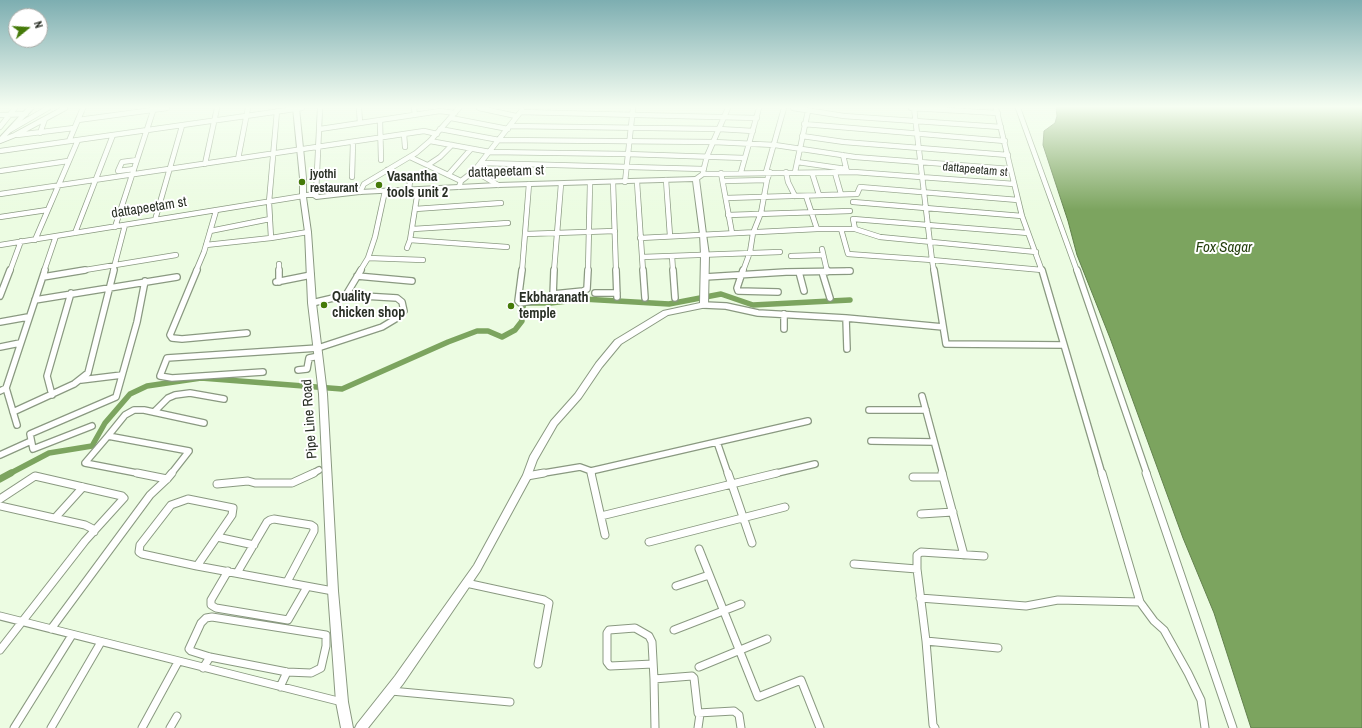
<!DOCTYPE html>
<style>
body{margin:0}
#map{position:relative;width:1362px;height:728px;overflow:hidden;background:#ecfce2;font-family:"Archivo Narrow",sans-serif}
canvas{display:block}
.north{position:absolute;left:8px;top:8px;width:40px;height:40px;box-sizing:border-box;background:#fff;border:1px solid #aaaca8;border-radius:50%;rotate:72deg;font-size:11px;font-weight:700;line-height:16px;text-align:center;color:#2a3026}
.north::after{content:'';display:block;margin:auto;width:14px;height:18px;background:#457a09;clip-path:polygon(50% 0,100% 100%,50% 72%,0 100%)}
</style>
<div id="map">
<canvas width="1362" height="728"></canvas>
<div class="north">N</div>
</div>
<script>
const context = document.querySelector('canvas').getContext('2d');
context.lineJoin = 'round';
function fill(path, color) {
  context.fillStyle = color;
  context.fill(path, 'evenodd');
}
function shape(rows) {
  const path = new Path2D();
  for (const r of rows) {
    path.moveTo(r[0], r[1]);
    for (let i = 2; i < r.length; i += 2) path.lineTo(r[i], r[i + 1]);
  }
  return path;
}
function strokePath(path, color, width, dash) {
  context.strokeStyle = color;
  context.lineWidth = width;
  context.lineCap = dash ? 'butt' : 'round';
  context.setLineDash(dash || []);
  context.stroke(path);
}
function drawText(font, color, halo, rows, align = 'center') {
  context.font = font + ' "Archivo Narrow",sans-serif';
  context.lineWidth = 4;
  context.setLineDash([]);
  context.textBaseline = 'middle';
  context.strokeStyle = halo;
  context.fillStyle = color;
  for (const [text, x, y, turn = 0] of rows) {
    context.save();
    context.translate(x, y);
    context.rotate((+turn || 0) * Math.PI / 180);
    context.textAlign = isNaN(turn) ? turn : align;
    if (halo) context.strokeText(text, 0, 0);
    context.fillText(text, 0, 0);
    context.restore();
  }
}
const water = shape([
 [1056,108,1362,108,1362,728,1251,728,1214,613,1183,538,1110,338,1077,255,1068,221,1043,145,1044,131,1055,123,1057,116,1056,108]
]);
fill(water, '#7ca45f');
strokePath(water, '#63814e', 1);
strokePath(shape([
 [9,474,49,453,92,446,105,423,130,394,147,386,201,378,342,389,448,342,477,331,488,331,502,337,515,330,522,321,521,315,524,303,551,303,583,299,669,304,721,294,753,305,850,300]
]), '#7ca45f', 5.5);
strokePath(shape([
 [0,479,11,473]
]), '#7ca45f', 7);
const streetFar2 = shape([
 [359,108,360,123],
 [414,108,415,115],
 [479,108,516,116],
 [793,108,844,116,1001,127],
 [911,108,998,113],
 [914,108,932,260,1042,270],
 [996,108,1022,216,1042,271],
 [1018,108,1077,271],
 [521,112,757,118],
 [0,115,26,114],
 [451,118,508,129],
 [78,120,167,108],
 [380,120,381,160],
 [804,124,1005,141],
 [510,126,719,129,753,131],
 [0,127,15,108],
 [320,129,440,111,455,113],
 [440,129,499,140,714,142,775,145,855,157,1010,169],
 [10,130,48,108],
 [40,133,45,119],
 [404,134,405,147],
 [17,135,74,128],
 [802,136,844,142,1008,155],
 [0,141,15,135,65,108],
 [69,141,83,108],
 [430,141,490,152,627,154,745,158],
 [0,151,302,108],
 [843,155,847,172],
 [410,157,461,181],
 [238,159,248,108],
 [797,162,846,169],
 [481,163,704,169],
 [205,164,217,108],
 [428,165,440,157,452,145],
 [134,169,118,171,122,162,137,160],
 [387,170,410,181,409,190],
 [0,171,68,161],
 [474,171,498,185],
 [703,172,707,156,728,108],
 [741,172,759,108],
 [766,172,784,108],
 [786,172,788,182,795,196],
 [795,172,808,111],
 [721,173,732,233],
 [812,173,819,195],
 [835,173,841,194],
 [448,175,471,149],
 [352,177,353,142],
 [696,179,703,174,854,172,1014,184],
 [666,180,670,236],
 [724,181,767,180],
 [613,182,616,271],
 [625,182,633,108],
 [637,182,643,271],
 [459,187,461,181,474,171,522,110],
 [418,190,410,240,507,247],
 [360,192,364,184,416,153,430,141,459,108],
 [0,194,424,131,437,134],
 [316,194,320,108],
 [806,196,817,229],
 [726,198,857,194,860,187,1018,200],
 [853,202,1022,216],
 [415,209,501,203],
 [728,215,850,211],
 [0,217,47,210],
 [155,220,182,126],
 [115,227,154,108],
 [413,229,508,223],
 [841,229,848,254,932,260,934,271],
 [855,229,853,219,1028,233],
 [210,231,270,219],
 [75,233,113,135],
 [526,234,615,231],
 [271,238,269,202,277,111],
 [640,238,817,229,855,229,880,237,1036,252],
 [35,240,78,140],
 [0,245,303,196],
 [206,245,271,238,308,232],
 [407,248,410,240],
 [822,249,827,271],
 [672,256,673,271],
 [791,256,823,255],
 [642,257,780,252],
 [368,258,423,260],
 [279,264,279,271],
 [10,271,21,241],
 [44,271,56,236],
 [79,271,176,255],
 [113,271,125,225],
 [196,271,204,252,216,211],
 [360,271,368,258,375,237,385,191],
 [522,271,529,184],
 [554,271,561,184],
 [588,271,590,183],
 [743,271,750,252,753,233,761,213,767,180,770,172],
 [846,271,850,271]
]);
const streetFar1 = shape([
 [197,270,170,335,172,338,182,339,247,333],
 [279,270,279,282],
 [522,270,518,301,520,303,551,298,553,296,554,270],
 [616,270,617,297],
 [643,270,645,298],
 [673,270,675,298],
 [743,270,737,288,738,291,778,292],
 [827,270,827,272],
 [934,270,946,344,1064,345],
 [1042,270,1102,474],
 [1077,270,1147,474],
 [799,272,804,291],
 [822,272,830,298],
 [357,276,412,281],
 [43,277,85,270],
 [705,277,786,272,850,271],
 [276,282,311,275],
 [595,293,617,293],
 [553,294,583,291,587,289,588,270],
 [346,295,361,270],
 [0,296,10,270],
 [35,300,177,277],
 [704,305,726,306,758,313,846,318,943,327],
 [784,314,784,329],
 [846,318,847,349],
 [0,322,28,317],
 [0,347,20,343],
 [298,370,307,369,309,358,319,356],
 [263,372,172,378,160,376,167,358,318,348,382,327,397,318,404,311,402,302,397,298,346,295,312,303],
 [81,380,122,375],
 [0,391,6,388],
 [52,395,47,376,71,293],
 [922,396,943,474],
 [869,410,926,410],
 [13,412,74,384,88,373,114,270],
 [154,412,168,398,175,395,190,393,224,399],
 [17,425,6,388,45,270],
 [92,426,33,449,30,434,116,397,137,322,145,281],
 [108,436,125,415,134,410,144,410,204,423],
 [871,441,934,442],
 [717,442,728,474],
 [0,455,31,441],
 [591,471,592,474],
 [142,474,85,463,108,436,189,451,171,474],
 [312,474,319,470],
 [538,474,580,467,591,471,808,421],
 [773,474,815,464]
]);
const street = shape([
 [137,473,167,479],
 [591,473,605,535],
 [728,473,752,543],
 [942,473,964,555],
 [1102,473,1140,602,1154,621,1164,630,1188,673,1201,700,1205,728],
 [1146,473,1233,728],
 [527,476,544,473],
 [913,477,943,477],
 [167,479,172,473],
 [217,484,248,481,255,483,292,483,314,473],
 [0,499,35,476,122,496,124,498,85,541,0,650],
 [188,499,233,508,232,515,197,566,142,554,139,552,140,545,171,505,188,499],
 [0,506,85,525,93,529,94,532],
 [921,514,953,512],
 [601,516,777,473],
 [55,518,83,487],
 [217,537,254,545],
 [649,542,785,507],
 [699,549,758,697,801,680,820,728],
 [854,564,917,569],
 [197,566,333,591],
 [228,571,211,600,211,605,216,608,288,620,307,587],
 [237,573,267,522,270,520,274,519,311,525,314,527,314,531,287,582],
 [466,583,544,600,549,603,538,664],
 [676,586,709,575],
 [920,598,1026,606,1058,600,1140,602],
 [0,616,342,702],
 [212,617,326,635,326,646,321,668,311,673,287,672,210,657,191,651,189,649,201,623,206,618,212,617],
 [51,629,150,495,167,479],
 [674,630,741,604],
 [926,641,998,648],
 [653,664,610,666,607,662,607,633,609,630,635,628,649,636,652,642,654,679,692,676,694,678,698,713,734,711,739,715,741,728],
 [699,667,767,639],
 [203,668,210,657],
 [654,679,655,728],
 [280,687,287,672],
 [391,691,510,702],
 [14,728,72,635],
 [51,728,101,642],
 [142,728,178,662],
 [170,728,177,716],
 [698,728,700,714],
 [935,728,933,725,926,641,917,569,917,555,921,552,984,556]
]);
const secondary = shape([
 [27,108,34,108,2,141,0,142,0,137,27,108],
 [293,108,299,108,306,178,306,193,316,192,319,195,360,190,498,183,696,177,699,179,706,234,709,255,708,305,707,307,668,315,621,344,602,367,581,398,557,425,537,460,530,479,480,571,403,684,368,728,355,728,357,724,395,676,474,565,523,475,530,456,551,421,575,394,596,363,615,340,663,311,700,303,701,255,700,234,693,181,498,187,360,194,316,199,313,197,306,197,311,232,316,303,327,394,338,591,348,702,353,728,341,728,336,702,328,591,319,394,308,303,305,232,300,196,300,178,293,108]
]);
strokePath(streetFar2, '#8a9981', 6);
strokePath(streetFar1, '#8a9981', 8);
strokePath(street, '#8a9981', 9);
strokePath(secondary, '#8a9981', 2);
strokePath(streetFar2, '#fff', 4.5);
strokePath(streetFar1, '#fff', 5.5);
strokePath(street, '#fff', 7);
fill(secondary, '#fff');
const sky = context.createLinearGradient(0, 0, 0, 210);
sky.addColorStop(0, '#7daeb1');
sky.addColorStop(0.51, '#f6fef2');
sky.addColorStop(1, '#f6fef200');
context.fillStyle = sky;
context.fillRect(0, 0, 1362, 210);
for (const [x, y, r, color] of [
 [302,182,4,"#457a09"],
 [379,185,4,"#457a09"],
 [324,305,4,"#457a09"],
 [511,306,4,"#457a09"]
]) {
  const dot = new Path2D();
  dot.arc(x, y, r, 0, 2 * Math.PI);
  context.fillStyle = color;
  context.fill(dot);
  strokePath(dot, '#fff', 1.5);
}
drawText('12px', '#2a3026', '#fff', [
 ["dattapeetam st",975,170,5]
]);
drawText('bold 12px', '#2a3026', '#fff', [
 ["jyothi",310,175],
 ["restaurant",310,189]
], 'left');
drawText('14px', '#2a3026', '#fff', [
 ["dattapeetam st",506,172,-2],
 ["dattapeetam st",149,208,-9],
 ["Pipe Line Road",310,419,-94]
]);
drawText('bold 14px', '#2a3026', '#fff', [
 ["Vasantha",387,177],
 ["tools unit 2",387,193],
 ["Quality",332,297],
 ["chicken shop",332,313],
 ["Ekbharanath",519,298],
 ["temple",519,314]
], 'left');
drawText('italic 15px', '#274210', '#fff', [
 ["Fox Sagar",1224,248]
]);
</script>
